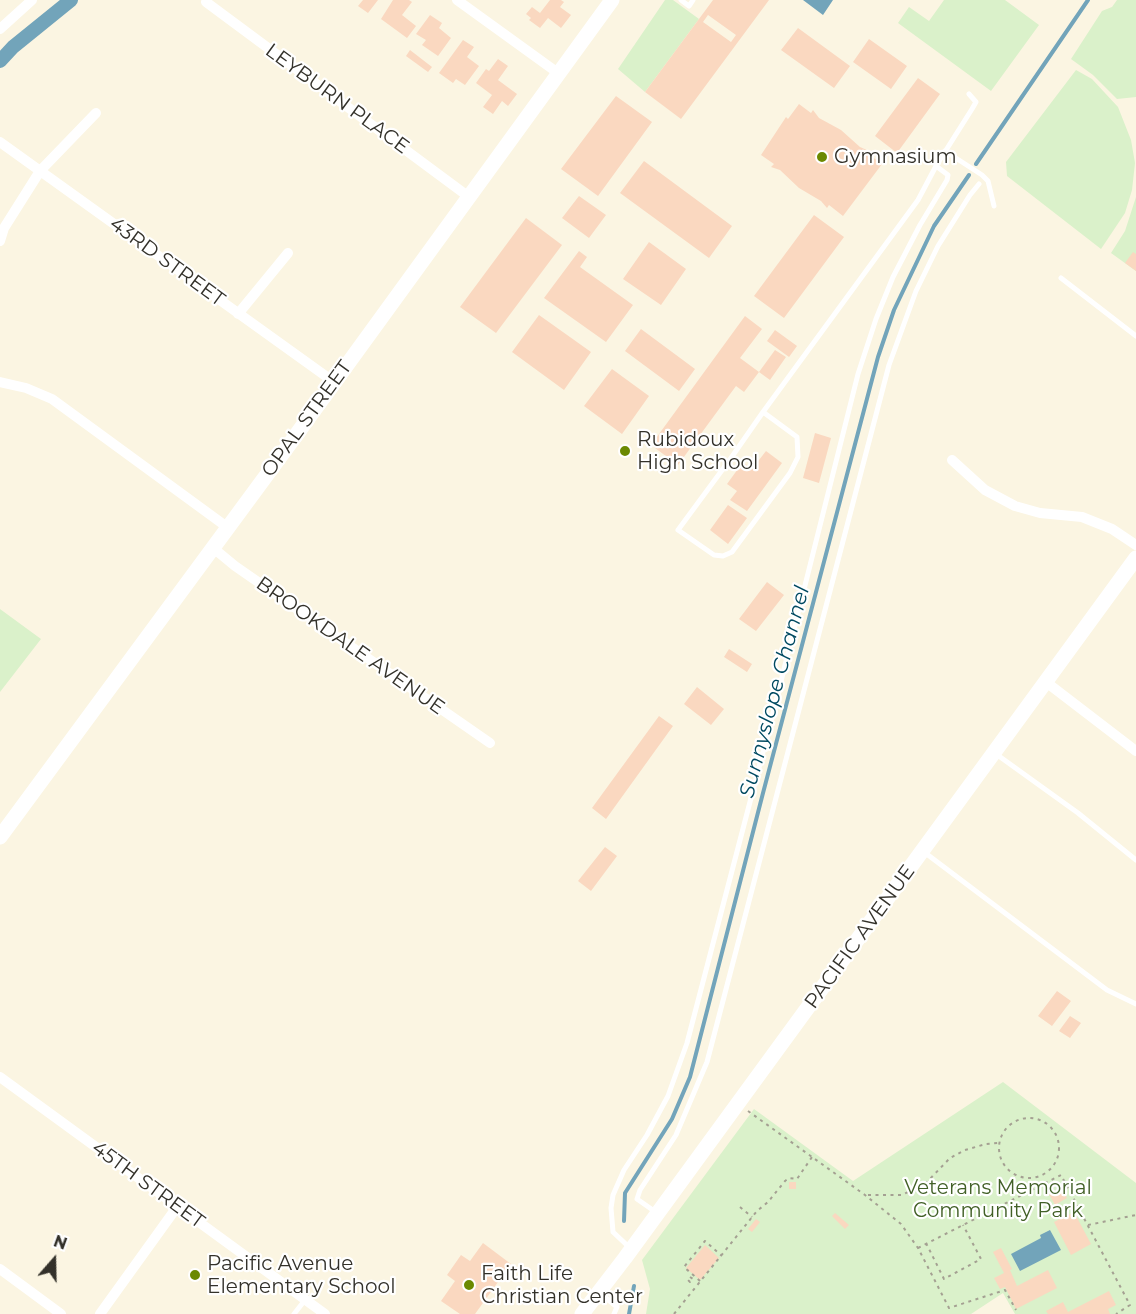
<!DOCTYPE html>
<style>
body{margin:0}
#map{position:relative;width:1136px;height:1314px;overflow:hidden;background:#fbf5e2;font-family:Montserrat,sans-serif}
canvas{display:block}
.north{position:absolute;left:24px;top:1230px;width:60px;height:60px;-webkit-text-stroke:4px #fff;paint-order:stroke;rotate:20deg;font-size:16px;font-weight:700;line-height:24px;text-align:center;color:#33312a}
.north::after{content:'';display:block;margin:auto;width:21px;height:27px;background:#33312a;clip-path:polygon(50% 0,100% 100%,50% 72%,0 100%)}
</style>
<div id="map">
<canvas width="1136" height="1314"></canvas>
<div class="north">N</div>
</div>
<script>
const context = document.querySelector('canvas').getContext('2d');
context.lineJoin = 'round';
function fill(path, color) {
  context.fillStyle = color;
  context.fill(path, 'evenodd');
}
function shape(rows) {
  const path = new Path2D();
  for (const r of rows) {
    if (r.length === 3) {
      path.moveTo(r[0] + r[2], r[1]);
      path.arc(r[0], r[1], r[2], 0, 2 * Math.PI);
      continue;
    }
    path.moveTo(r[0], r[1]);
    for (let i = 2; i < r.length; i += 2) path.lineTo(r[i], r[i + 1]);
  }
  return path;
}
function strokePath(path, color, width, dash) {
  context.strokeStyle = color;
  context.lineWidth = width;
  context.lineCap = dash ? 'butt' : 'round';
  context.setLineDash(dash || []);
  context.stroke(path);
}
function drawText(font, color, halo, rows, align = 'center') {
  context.font = font + ' Montserrat,sans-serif';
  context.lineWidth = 4.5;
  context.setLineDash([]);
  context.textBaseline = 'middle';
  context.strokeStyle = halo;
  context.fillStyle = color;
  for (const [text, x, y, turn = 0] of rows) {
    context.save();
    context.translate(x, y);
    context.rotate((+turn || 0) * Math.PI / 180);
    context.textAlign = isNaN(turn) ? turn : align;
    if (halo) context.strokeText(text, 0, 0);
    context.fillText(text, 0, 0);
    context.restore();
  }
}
fill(shape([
 [665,0,673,0,699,19,645,92,618,69],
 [944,0,1005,0,1039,25,991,91,898,23,909,7,929,21],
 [1117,0,1136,0,1136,97,1117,99,1093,75,1071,59,1102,11,1112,7],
 [1076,70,1092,79,1118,107,1131,140,1135,163,1132,190,1125,213,1101,249,1007,176,1006,162],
 [1136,197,1136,271,1111,253,1125,231],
 [0,609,41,639,0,692],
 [1003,1082,1136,1183,1136,1314,1015,1314,1003,1293,971,1314,646,1314,650,1289,642,1260,754,1109,853,1181]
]), '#daf1ca');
fill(shape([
 [803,0,833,0,823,15],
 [1050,1230,1061,1250,1020,1271,1011,1254,1041,1238,1040,1235]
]), '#72a4ba');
strokePath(shape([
 [976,164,1088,0],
 [624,1221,625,1193,672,1119,690,1077,763,793,878,357,894,310,934,226,969,175],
 [629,1314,634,1286]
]), '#72a4ba', 4);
strokePath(shape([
 [0,61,13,47,71,0]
]), '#72a4ba', 14);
fill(shape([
 [363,0,378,0,368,13,358,6],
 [393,0,409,0,412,2,402,15,416,26,407,38,381,19],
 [550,0,561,0,564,2,560,7,571,15,561,28,548,18,540,28,529,20,531,18,526,14,532,7,540,13],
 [713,0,769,0,681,119,645,92],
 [708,15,736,35,731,42,703,22],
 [430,15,442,23,439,28,451,38,438,56,422,45,426,40,416,34],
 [798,28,850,66,834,88,781,50],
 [869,39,907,66,891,89,853,62],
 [463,40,474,47,467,57,479,66,465,85,456,79,453,83,439,73],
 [410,50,432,67,428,72,406,56],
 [498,59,508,66,498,80,517,94,508,106,502,101,493,114,483,107,492,95,476,83,486,69,489,71],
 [918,78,940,94,897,153,875,136],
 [616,96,652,122,598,196,561,169],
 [799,104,811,113,813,110,819,118,841,130,860,147,869,151,867,153,882,164,843,216,829,205,827,208,821,201,799,188,780,170,771,167,774,164,761,155,786,117,788,119],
 [644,161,732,226,709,258,620,193],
 [579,196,606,215,589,238,562,218],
 [814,215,844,237,784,318,754,296],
 [526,218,562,245,496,333,460,307],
 [649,242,686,269,661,305,623,279],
 [579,251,587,257,580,267,633,305,606,342,544,298],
 [1133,252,1136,254,1136,271,1125,263],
 [539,315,591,352,564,390,512,352],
 [745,316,762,329,740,358,759,372,744,392,736,386,678,465,651,445],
 [641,329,695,369,679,391,625,351],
 [775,330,797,346,789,357,767,341],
 [775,350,786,357,770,380,759,372],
 [612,369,649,396,622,434,584,406],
 [815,433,831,438,819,483,803,478],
 [766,451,782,463,747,511,730,500,737,491,727,484,743,462,752,469],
 [728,505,747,518,728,544,710,530],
 [767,582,784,595,756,631,739,619],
 [729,649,752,664,747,672,724,657],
 [697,687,724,709,711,725,684,704],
 [659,716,673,726,606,819,592,808],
 [605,847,617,856,591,891,578,881],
 [1057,991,1071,1001,1052,1026,1038,1016],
 [1070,1016,1081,1023,1070,1038,1059,1031],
 [789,1182,796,1182,796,1189,789,1189],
 [1061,1188,1067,1198,1055,1205,1049,1194],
 [1074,1212,1091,1244,1071,1255,1054,1222],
 [835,1213,849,1225,845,1229,832,1216],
 [756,1219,760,1222,752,1232,748,1229],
 [483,1243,511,1264,475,1314,460,1314,441,1301,455,1281,447,1275,461,1255,470,1261],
 [705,1245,719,1258,700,1280,686,1268],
 [1001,1248,1012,1269,1010,1270,1017,1286,1048,1270,1057,1288,1016,1309,1005,1287,1000,1289,994,1278,1004,1273,993,1252],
 [1109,1291,1116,1305,1108,1309,1110,1314,1048,1314,1046,1311,1063,1302,1068,1312]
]), '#fad8c0');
strokePath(shape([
 [748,1111,865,1195,901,1224,918,1248,949,1308,1005,1290,1016,1310],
 [1029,1148,30],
 [868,1195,902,1195,926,1183,950,1158,965,1150,986,1144,998,1143],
 [740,1207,752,1217],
 [1088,1225,1136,1215],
 [926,1243,944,1279,981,1259,963,1225],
 [918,1248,1061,1175,1130,1305,1116,1314],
 [690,1277,693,1279,690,1282,688,1280,690,1277],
 [700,1281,684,1267,705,1241,722,1256],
 [674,1314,757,1211,768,1202,785,1181,789,1178,797,1179,812,1157]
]), '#a4a092', 2, [3, 4.5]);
strokePath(shape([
 [681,0,689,6,693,0],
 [945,151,982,175,988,181,994,206],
 [1061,278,1136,336],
 [763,412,797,437,798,457,790,473,732,552,723,556,714,555,678,530,731,458,763,412,918,200,936,166,972,109,976,102,969,94],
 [996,754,1078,813,1136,860],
 [924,852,1107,990,1136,1004],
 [657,1213,637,1199,640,1190,676,1135,707,1062,889,365,916,291,938,246,970,195,979,184],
 [630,1248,613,1232,611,1208,613,1195,624,1170,647,1135,668,1096,687,1043,768,733,858,374,876,319,893,277,920,225,947,180,948,175,936,166],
 [601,1294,617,1307,614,1314],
 [294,1314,305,1300]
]), '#fff', 5);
strokePath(shape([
 [457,0,558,73],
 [206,2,469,197],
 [0,29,32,0],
 [0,142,334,382],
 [0,241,4,228,40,171,96,113],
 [238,314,288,253],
 [0,382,26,388,52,399,227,527],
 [952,460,985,490,1015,506,1040,513,1082,517,1112,529,1136,545],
 [212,547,235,566,490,743],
 [1046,682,1136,751],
 [0,1077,325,1314],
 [0,1269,61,1314],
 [100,1314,177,1207]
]), '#fff', 10);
strokePath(shape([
 [0,837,291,442,612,0],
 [582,1314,625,1258,1136,558]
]), '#fff', 15);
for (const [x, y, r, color] of [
 [822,157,6,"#6b8901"],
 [625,451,6,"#6b8901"],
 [195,1275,6,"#6b8901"],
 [469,1285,6,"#6b8901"]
]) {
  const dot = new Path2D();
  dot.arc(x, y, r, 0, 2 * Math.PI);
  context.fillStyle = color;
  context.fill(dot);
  strokePath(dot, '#fff', 2);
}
drawText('20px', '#33312a', '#fff', [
 ["LEYBURN PLACE",337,99,36],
 ["43RD STREET",167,262,36],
 ["OPAL STREET",307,419,-54],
 ["BROOKDALE AVENUE",350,646,35],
 ["PACIFIC AVENUE",860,937,-54],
 ["45TH STREET",148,1185,36]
]);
drawText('20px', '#33312a', '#fff', [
 ["Gymnasium",834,157],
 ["Rubidoux",637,440],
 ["High School",637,463],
 ["Pacific Avenue",207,1264],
 ["Elementary School",207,1287],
 ["Faith Life",481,1274],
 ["Christian Center",481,1297]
], 'left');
drawText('20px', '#426027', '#fff', [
 ["Veterans Memorial",998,1188],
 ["Community Park",998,1211]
]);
drawText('italic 21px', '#004a61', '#fff', [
 ["Sunnyslope Channel",775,692,-75]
]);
</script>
